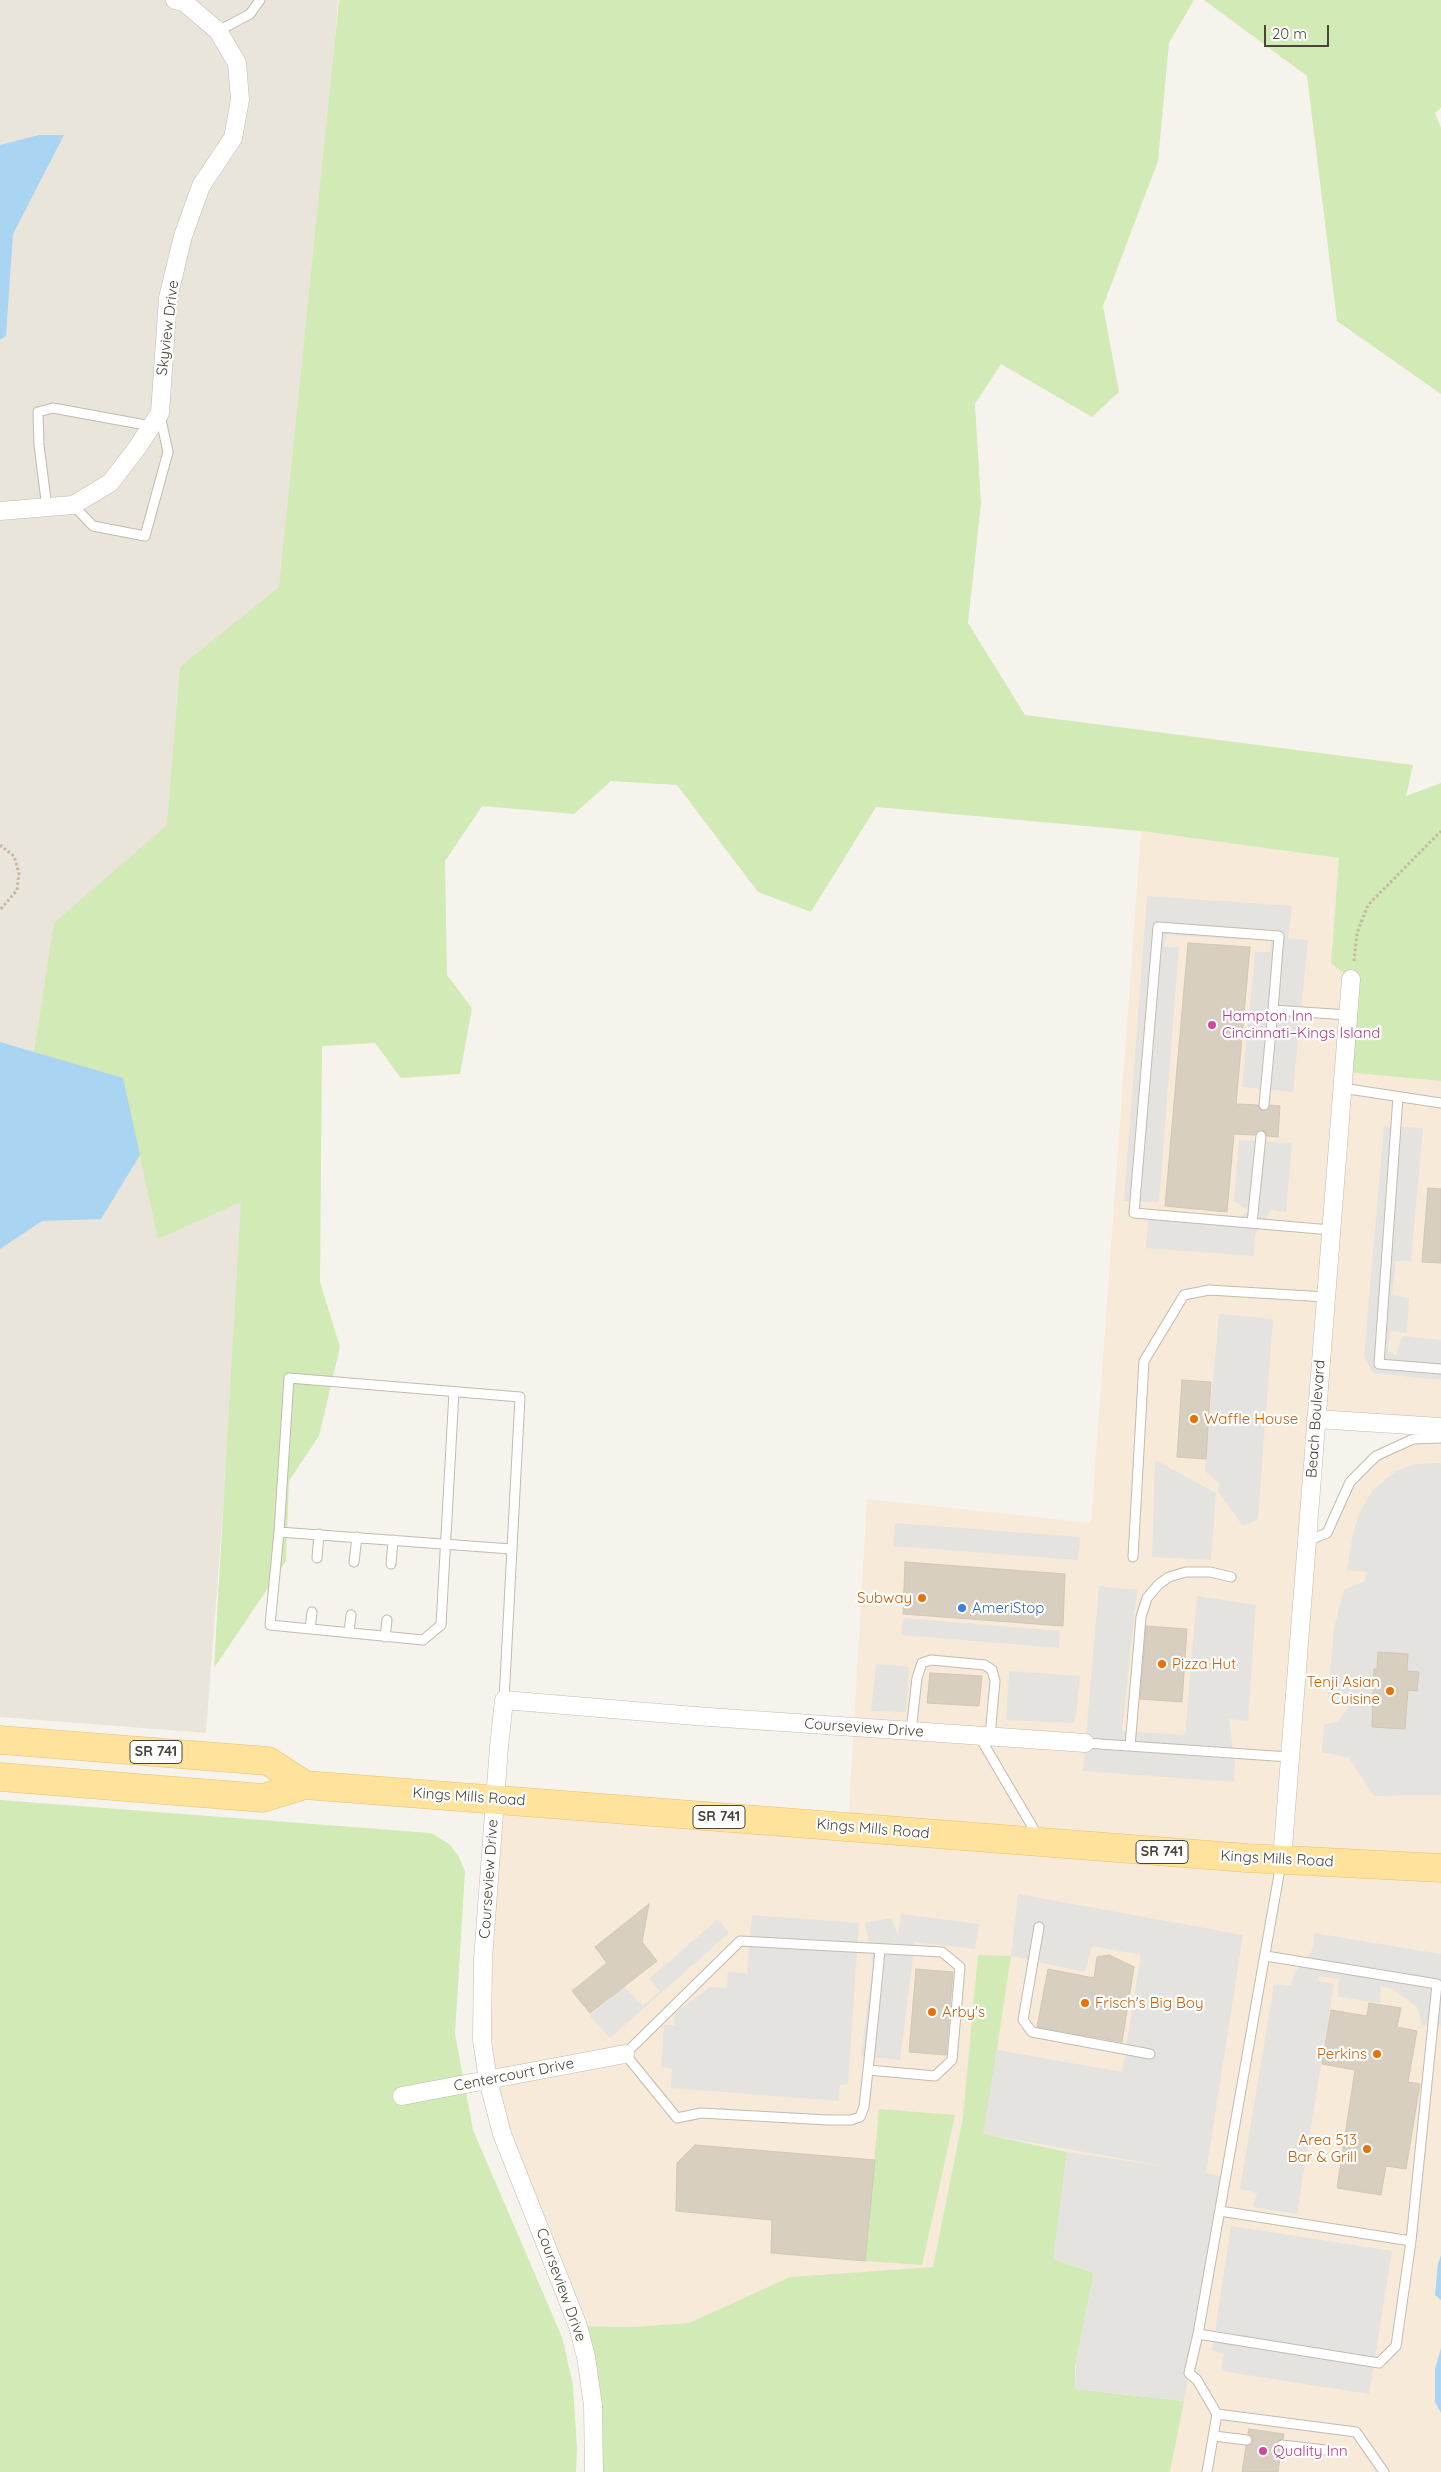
<!DOCTYPE html>
<meta charset="utf-8">
<style>
body{margin:0}
#map{position:relative;width:1441px;height:2472px;overflow:hidden;background:#f6f3ec;font-family:Quicksand,sans-serif}
canvas{display:block}
.scale{position:absolute;left:1264px;top:25px;width:65px;height:22px;box-sizing:border-box;border:2px solid #4b4439;border-top:0;padding-left:6px;font-size:15px;line-height:18px;white-space:nowrap;color:#4b4439;-webkit-text-stroke:4px #fff;paint-order:stroke}
</style>
<div id="map">
<canvas width="1441" height="2472"></canvas>
<div class="scale">20 m</div>
</div>
<script>
const context = document.querySelector('canvas').getContext('2d');
context.lineJoin = 'round';
function fill(path, color) {
  context.fillStyle = color;
  context.fill(path, 'evenodd');
}
function shape(rows) {
  const path = new Path2D();
  for (const r of rows) {
    path.moveTo(r[0], r[1]);
    for (let i = 2; i < r.length; i += 2) path.lineTo(r[i], r[i + 1]);
  }
  return path;
}
function strokePath(path, color, width, dash) {
  context.strokeStyle = color;
  context.lineWidth = width;
  context.lineCap = dash ? 'butt' : 'round';
  context.setLineDash(dash || []);
  context.stroke(path);
}
function drawText(font, color, halo, rows, align = 'center') {
  context.font = font + ' Quicksand,sans-serif';
  context.lineWidth = 4.5;
  context.setLineDash([]);
  context.textBaseline = 'middle';
  context.strokeStyle = halo;
  context.fillStyle = color;
  for (const [text, x, y, turn = 0] of rows) {
    context.save();
    context.translate(x, y);
    context.rotate((+turn || 0) * Math.PI / 180);
    context.textAlign = isNaN(turn) ? turn : align;
    if (halo) context.strokeText(text, 0, 0);
    context.fillText(text, 0, 0);
    context.restore();
  }
}
fill(shape([
 [0,0,338,0,206,1733,0,1717]
]), '#eae5da');
fill(shape([
 [1141,831,1339,858,1331,963,1351,979,1344,1072,1441,1081,1441,1427,1316,1419,1307,1540,1327,1533,1350,1482,1376,1456,1413,1439,1441,1438,1441,2472,1170,2472,1226,2177,1067,2152,983,2134,1011,1956,963,2117,933,2267,790,2277,689,2323,634,2327,578,2326,488,2080,495,1799,848,1827,867,1499,1091,1523]
]), '#f7ead8');
fill(shape([
 [339,0,1194,0,1169,43,1158,161,1103,306,1119,392,1092,417,1001,364,975,404,981,503,968,623,1025,715,1413,765,1406,796,1441,783,1441,1081,1344,1072,1351,979,1331,963,1339,858,1141,831,876,807,811,912,758,892,677,785,611,781,574,814,482,806,445,861,447,975,472,1008,460,1074,401,1078,375,1043,322,1046,320,1282,340,1347,319,1436,289,1481,286,1561,214,1668,241,1202,158,1239,123,1079,34,1052,54,923,167,825,180,667,279,587],
 [1204,0,1441,0,1441,108,1435,113,1441,128,1441,394,1337,321,1307,76],
 [0,1800,431,1833,449,1844,458,1855,465,1871,455,2034,473,2130,562,2337,573,2385,577,2449,576,2472,0,2472],
 [978,1955,1011,1956,984,2134,1067,2152,1054,2259,1094,2273,1075,2367,1075,2389,1184,2401,1170,2472,594,2472,578,2326,634,2327,689,2323,790,2277,933,2267,963,2117],
 [879,2109,955,2115,922,2265,865,2261]
]), '#d2eab5');
fill(shape([
 [1147,896,1292,906,1288,938,1308,940,1293,1092,1242,1087,1255,952,1270,952,1271,941,1166,935,1164,947,1179,947,1159,1202,1124,1201],
 [1384,1126,1423,1128,1411,1261,1396,1261,1392,1295,1409,1298,1407,1333,1390,1331,1388,1351,1396,1355,1402,1336,1441,1340,1441,1380,1373,1373,1364,1356],
 [1239,1140,1292,1143,1286,1212,1271,1210,1255,1235,1254,1256,1146,1248,1149,1210,1241,1217,1249,1211,1234,1201],
 [1219,1314,1273,1319,1258,1519,1243,1526,1218,1491,1219,1483,1205,1471],
 [1155,1460,1216,1493,1211,1560,1152,1557],
 [1441,1463,1441,1795,1374,1796,1349,1758,1322,1752,1324,1724,1338,1722,1348,1708,1347,1693,1328,1698,1334,1628,1344,1590,1365,1581,1366,1572,1347,1570,1352,1539,1359,1513,1372,1491,1396,1471,1415,1464],
 [895,1523,1080,1537,1078,1560,893,1546],
 [1099,1586,1137,1590,1122,1731,1185,1735,1197,1596,1256,1605,1248,1721,1229,1719,1235,1765,1234,1782,1083,1771],
 [903,1618,1060,1631,1059,1648,901,1635],
 [876,1664,909,1667,906,1712,871,1711],
 [1009,1671,1080,1676,1075,1723,1006,1720],
 [1018,1894,1243,1935,1206,2173,1226,2177,1184,2401,1075,2389,1076,2361,1094,2273,1053,2259,1067,2152,1169,2167,983,2134,997,2050,1122,2072,1141,1955,1092,1946,1085,1972,1011,1956],
 [901,1914,979,1924,975,1949,915,1942,900,2060,861,2056,873,1964,865,1923,891,1918,898,1934],
 [752,1915,859,1923,848,2084,840,2085,839,2101,671,2088,672,2069,661,2067,664,2025,674,2025,675,2013,710,1987,727,1988,728,1972,747,1973],
 [718,1919,729,1933,610,2038,590,2016,624,1986,643,2006,660,1991,649,1979],
 [1314,1933,1441,1954,1441,2027,1422,2025,1417,2007,1393,1989,1381,1987,1380,2003,1338,1997,1339,1979,1319,1976,1318,1981,1334,1984,1297,2214,1253,2207,1257,2193,1240,2189,1274,1984,1291,1986,1294,1973,1313,1949],
 [1231,2226,1392,2251,1369,2394,1221,2371,1224,2353,1212,2351]
]), '#e5e3e0');
fill(shape([
 [39,135,64,135,13,234,6,336,0,340,0,145],
 [0,1042,123,1078,140,1155,101,1219,42,1221,0,1249],
 [1441,2255,1441,2300,1435,2295,1438,2264],
 [1441,2348,1441,2413,1435,2402,1435,2369]
]), '#a9d4f2');
const building = shape([
 [1188,943,1250,947,1236,1104,1258,1105,1260,1110,1264,1111,1270,1105,1280,1106,1278,1137,1267,1136,1265,1131,1261,1130,1255,1135,1234,1134,1227,1212,1165,1206,1188,943],
 [1428,1188,1441,1189,1441,1263,1422,1262,1428,1188],
 [1182,1380,1211,1382,1206,1459,1177,1457,1182,1380],
 [905,1562,1065,1574,1063,1626,903,1614,905,1562],
 [1146,1626,1187,1629,1182,1702,1140,1699,1146,1626],
 [1378,1652,1408,1654,1407,1671,1419,1672,1417,1691,1408,1690,1405,1729,1372,1727,1374,1669,1377,1669,1378,1652],
 [930,1673,982,1676,979,1706,927,1703,930,1673],
 [649,1904,642,1942,657,1961,590,2013,572,1991,607,1963,595,1947,649,1904],
 [1109,1955,1134,1967,1122,2042,1037,2027,1048,1969,1094,1978,1097,1957,1109,1955],
 [916,1969,953,1972,946,2055,909,2052,916,1969],
 [1369,2003,1401,2008,1397,2027,1417,2031,1408,2082,1420,2084,1406,2169,1386,2166,1381,2195,1337,2188,1355,2070,1322,2064,1331,2010,1367,2016,1369,2003],
 [695,2145,875,2160,865,2261,771,2253,772,2220,676,2211,677,2163,695,2145],
 [1249,2429,1284,2434,1283,2439,1279,2440,1276,2444,1277,2448,1281,2451,1278,2472,1242,2472,1246,2446,1253,2441,1248,2434,1249,2429]
]);
fill(building, '#d8cfc1');
strokePath(building, '#d3c7b4', 1);
const service = shape([
 [218,31,250,14,260,0],
 [73,505,93,526,145,536,168,452,160,415],
 [47,508,39,445,38,412,53,408,151,426],
 [1342,1088,1441,1103],
 [1398,1097,1379,1364,1441,1369],
 [1264,1105,1273,1010],
 [1252,1223,1261,1136],
 [1331,1230,1134,1213,1158,927,1279,936,1273,1010,1348,1015],
 [454,1392,441,1625,423,1640,270,1625,279,1532,289,1378,520,1397,504,1700],
 [279,1532,511,1549],
 [1307,1541,1327,1533,1350,1482,1376,1456,1413,1439,1441,1438],
 [1133,1557,1144,1361,1184,1295,1209,1290,1326,1297],
 [317,1558,319,1534],
 [354,1562,357,1537],
 [391,1564,393,1540],
 [310,1629,312,1612],
 [349,1632,351,1615],
 [385,1637,387,1620],
 [911,1731,917,1678,922,1663,931,1660,985,1665,992,1670,995,1681,990,1736],
 [979,1736,1039,1838],
 [1085,1743,1289,1757],
 [1130,1746,1141,1617,1147,1598,1159,1584,1169,1577,1186,1572,1210,1572,1231,1577],
 [1039,1927,1023,2020,1032,2032,1150,2054],
 [868,2070,935,2076,952,2060,960,1967,942,1952,740,1941,625,2054,677,2118,701,2113,828,2120,851,2120,860,2117,864,2107,868,2070,874,2012,880,1950],
 [1220,2211,1411,2241],
 [1198,2334,1379,2363,1396,2346,1411,2241,1437,1984,1266,1956],
 [1217,2414,1356,2432,1384,2472],
 [1214,2436,1247,2440],
 [1282,2445,1325,2450],
 [1207,2472,1217,2414,1197,2380,1189,2373,1198,2334,1281,1863]
]);
const minor = shape([
 [0,511,73,505,110,483,137,448,160,413,168,298,183,236,201,186,233,138,240,100,237,63,218,31,185,3,175,0],
 [1316,1419,1441,1427],
 [1282,1860,1351,979],
 [402,2096,625,2054],
 [594,2472,593,2405,586,2357,578,2326,502,2134,488,2080,482,2040,483,1959,499,1747,504,1700,695,1716,1085,1743]
]);
const primary = shape([
 [0,1740,268,1761,305,1785],
 [0,1777,263,1798,305,1785,1247,1858,1441,1868]
]);
strokePath(service, '#c2bbae', 11);
strokePath(minor, '#c2bbae', 19);
strokePath(primary, '#e6c16a', 29);
strokePath(shape([
 [0,845,14,856,19,873,17,890,0,910],
 [1354,961,1357,933,1368,905,1441,831]
]), '#c4b79f', 3, [2.5, 2.5]);
strokePath(service, '#fff', 9);
strokePath(minor, '#fff', 18);
strokePath(primary, '#ffe39c', 28);
for (const [x, y, r, color] of [
 [1212,1025,5,"#d1479c"],
 [1194,1419,5,"#e8710a"],
 [922,1598,5,"#e8710a"],
 [962,1608,5,"#3f7fe0"],
 [1162,1664,5,"#e8710a"],
 [1390,1691,5,"#e8710a"],
 [1085,2003,5,"#e8710a"],
 [932,2012,5,"#e8710a"],
 [1377,2054,5,"#e8710a"],
 [1367,2149,5,"#e8710a"],
 [1263,2451,5,"#d1479c"]
]) {
  const dot = new Path2D();
  dot.arc(x, y, r, 0, 2 * Math.PI);
  context.fillStyle = color;
  context.fill(dot);
  strokePath(dot, '#fff', 2);
}
for (const [x, y, w] of [
 [156,1752,52],
 [719,1817,52],
 [1162,1852,52]
]) {
  const box = new Path2D();
  box.roundRect(x - w / 2, y - 11.5, w, 23, 4);
  context.fillStyle = '#fff';
  context.fill(box);
  strokePath(box, '#4b4439', 1);
}
drawText('bold 14px', '#4b4439', null, [
 ["SR 741",156,1752],
 ["SR 741",719,1817],
 ["SR 741",1162,1852]
]);
drawText('15px', '#4b4439', '#fff', [
 ["Skyview Drive",168,328,-83],
 ["Beach Boulevard",1316,1419,-86],
 ["Courseview Drive",864,1728,4],
 ["Kings Mills Road",469,1797,4],
 ["Kings Mills Road",873,1829,5],
 ["Kings Mills Road",1277,1859,3],
 ["Courseview Drive",489,1879,-86],
 ["Centercourt Drive",514,2075,-11],
 ["Courseview Drive",561,2285,70]
]);
drawText('15px', '#b23c85', '#fff', [
 ["Hampton Inn",1222,1016],
 ["Cincinnati–Kings Island",1222,1033],
 ["Quality Inn",1273,2451]
], 'left');
drawText('15px', '#c56008', '#fff', [
 ["Waffle House",1204,1419],
 ["Subway",912,1598,"right"],
 ["Pizza Hut",1172,1664],
 ["Tenji Asian",1380,1682,"right"],
 ["Cuisine",1380,1699,"right"],
 ["Frisch's Big Boy",1095,2003],
 ["Arby's",942,2012],
 ["Perkins",1367,2054,"right"],
 ["Area 513",1357,2140,"right"],
 ["Bar & Grill",1357,2157,"right"]
], 'left');
drawText('15px', '#366cbe', '#fff', [
 ["AmeriStop",972,1608]
], 'left');
</script>
